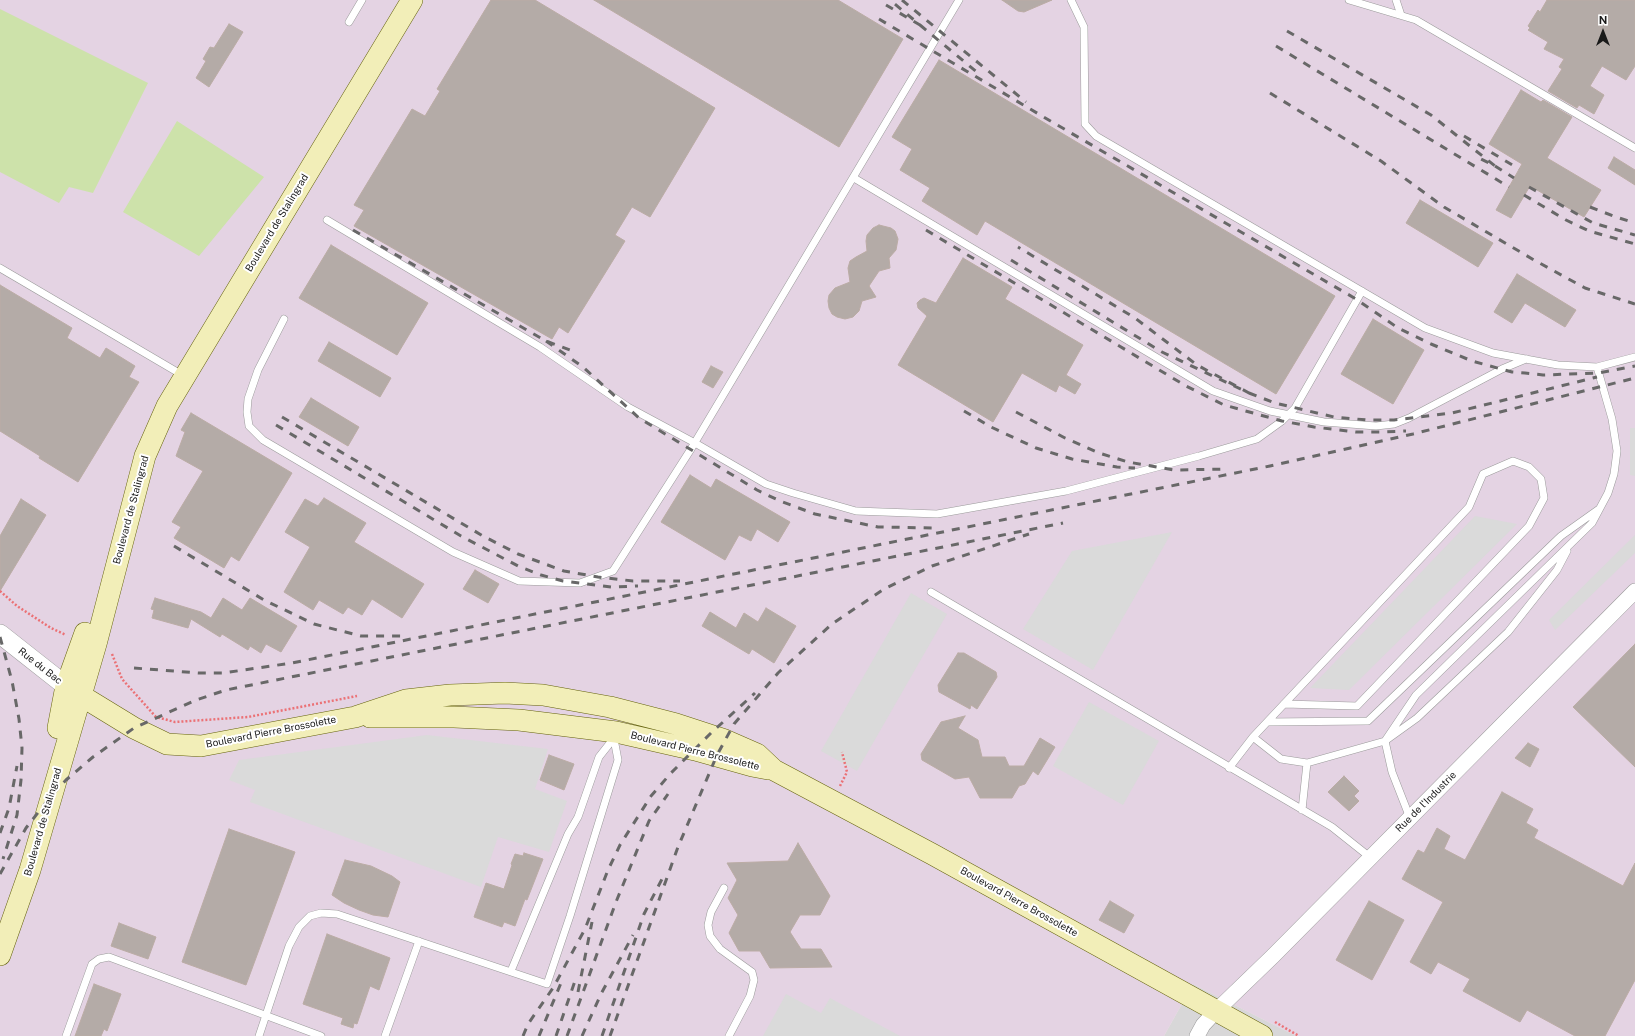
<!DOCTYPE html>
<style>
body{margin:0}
#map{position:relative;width:1635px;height:1036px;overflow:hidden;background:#ebe6e1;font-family:"Public Sans",sans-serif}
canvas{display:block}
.north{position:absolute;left:1583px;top:12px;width:40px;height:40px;-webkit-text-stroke:3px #fff;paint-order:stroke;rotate:0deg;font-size:11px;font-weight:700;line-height:16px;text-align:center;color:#1a1a1a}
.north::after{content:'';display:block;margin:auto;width:14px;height:18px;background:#1a1a1a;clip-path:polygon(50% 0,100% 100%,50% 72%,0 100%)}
</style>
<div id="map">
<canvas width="1635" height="1036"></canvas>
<div class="north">N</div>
</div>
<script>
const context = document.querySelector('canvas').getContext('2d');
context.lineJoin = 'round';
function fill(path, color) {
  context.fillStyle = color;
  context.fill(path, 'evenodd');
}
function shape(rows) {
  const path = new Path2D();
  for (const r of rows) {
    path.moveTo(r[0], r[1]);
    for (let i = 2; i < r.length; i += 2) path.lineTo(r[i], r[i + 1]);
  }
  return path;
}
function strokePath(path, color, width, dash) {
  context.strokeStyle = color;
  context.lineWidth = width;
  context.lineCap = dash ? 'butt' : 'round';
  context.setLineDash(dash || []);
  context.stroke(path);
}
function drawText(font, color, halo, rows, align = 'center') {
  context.font = font + ' "Public Sans",sans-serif';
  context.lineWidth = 4;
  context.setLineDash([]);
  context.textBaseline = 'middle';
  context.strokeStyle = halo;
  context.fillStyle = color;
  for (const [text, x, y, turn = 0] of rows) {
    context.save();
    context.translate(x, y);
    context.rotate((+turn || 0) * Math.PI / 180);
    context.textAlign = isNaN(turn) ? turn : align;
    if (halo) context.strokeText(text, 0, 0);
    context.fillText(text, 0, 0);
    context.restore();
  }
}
fill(shape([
 [1193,984,1296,1036,1164,1036]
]), '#d8d7d8');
fill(shape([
 [0,0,1635,0,1635,1036,1296,1036,1193,984,1164,1036,0,1036]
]), '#e4d3e3');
fill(shape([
 [0,9,148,83,93,193,69,187,59,203,0,172],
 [177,121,264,177,199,256,123,212]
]), '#cde2aa');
fill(shape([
 [1630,428,1635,428,1635,476,1630,475],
 [1475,516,1517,524,1349,690,1310,688],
 [1172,532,1093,670,1023,629,1072,551],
 [1635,535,1635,553,1555,630,1549,620],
 [911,593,947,614,857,771,821,751],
 [1089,702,1159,741,1123,805,1053,766],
 [427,735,548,749,535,789,567,801,549,852,498,837,481,887,250,802,255,790,229,780,239,760],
 [786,994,821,1013,830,998,900,1036,763,1036]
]), '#dadada');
const building = shape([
 [491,0,535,0,715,108,650,217,632,207,615,235,625,241,568,333,559,327,552,339,354,226,364,210,354,205,412,109,425,116,440,91,437,89,491,0],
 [594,0,838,0,903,39,839,147,594,0],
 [1002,0,1052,0,1024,12,1018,11,1002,0],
 [1547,0,1635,0,1635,66,1626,80,1602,66,1590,86,1604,95,1594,114,1579,105,1577,108,1548,91,1562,69,1559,67,1564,59,1544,49,1548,42,1528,30,1530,28,1528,26,1538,10,1540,12,1547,0],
 [229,24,243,32,209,87,196,78,206,61,203,59,210,47,214,48,229,24],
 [939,60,1335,296,1276,394,985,221,977,235,922,201,930,188,900,170,912,149,892,137,939,60],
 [1521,90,1541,102,1543,100,1572,117,1547,158,1601,190,1584,217,1530,186,1511,218,1496,210,1522,164,1489,144,1521,90],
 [1614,157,1635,170,1635,185,1608,168,1614,157],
 [1420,200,1493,243,1478,267,1406,223,1420,200],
 [879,225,891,228,895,231,898,239,896,250,889,258,890,268,879,271,869,286,876,297,862,301,859,311,853,317,845,319,837,317,832,314,829,308,828,301,829,295,835,288,850,282,848,268,850,261,856,257,867,251,866,241,867,235,873,228,879,225],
 [331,245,428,303,397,355,299,298,331,245],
 [963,258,1012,287,1005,299,1083,345,1066,375,1081,384,1075,394,1059,385,1056,392,1022,373,993,422,898,365,927,316,918,308,917,303,920,300,924,298,936,303,963,258],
 [1517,274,1576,310,1565,327,1525,303,1512,323,1494,312,1517,274],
 [0,285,72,328,67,338,100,358,106,348,135,366,129,377,139,382,78,482,39,458,40,456,0,431,0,285],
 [1373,319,1424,350,1393,404,1341,374,1373,319],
 [329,342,391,378,380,397,318,361,329,342],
 [711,366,723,372,713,388,702,382,711,366],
 [311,398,359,427,348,446,299,417,311,398],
 [191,413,292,473,239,561,231,556,224,568,174,538,181,527,172,522,203,471,176,456,185,432,181,430,191,413],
 [690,475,711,488,716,479,790,522,778,542,757,529,751,541,739,535,725,560,661,522,690,475],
 [324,498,366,523,354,542,424,584,402,618,372,599,362,615,348,607,343,614,319,600,313,610,284,592,310,547,285,532,305,499,318,506,324,498],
 [21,499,46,515,0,591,0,536,21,499],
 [475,570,499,584,488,603,463,589,475,570],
 [155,598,201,612,211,618,223,598,242,610,250,598,297,626,281,652,266,644,261,653,250,646,248,650,222,634,220,637,191,619,188,628,152,618,154,610,151,609,155,598],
 [766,608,796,626,774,663,752,649,749,654,702,626,710,612,736,628,744,613,758,622,766,608],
 [1635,644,1635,767,1573,707,1635,644],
 [958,653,964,653,996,672,997,677,977,709,971,705,970,709,939,692,938,685,958,653],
 [965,716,958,728,978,740,982,757,1005,757,1009,766,1024,766,1040,738,1055,747,1038,775,1033,771,1025,784,1019,786,1012,798,980,798,969,777,955,779,922,760,921,754,941,722,965,716],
 [1528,743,1539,749,1530,767,1515,758,1528,743],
 [549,755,574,764,564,790,540,780,549,755],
 [1344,776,1359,791,1354,796,1359,801,1349,811,1328,792,1344,776],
 [1502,792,1533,809,1526,823,1538,830,1534,838,1623,886,1635,863,1635,980,1605,1036,1575,1036,1527,1010,1520,1022,1463,991,1470,979,1438,962,1431,974,1410,962,1443,902,1402,879,1418,850,1424,853,1437,828,1450,836,1444,849,1465,860,1502,792],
 [229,829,295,852,246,985,182,962,229,829],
 [798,843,830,896,820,915,800,915,790,932,801,949,821,949,832,967,770,968,760,951,739,951,729,933,738,915,728,898,737,880,727,863,788,861,798,843],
 [524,853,543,859,527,900,525,899,515,926,504,922,502,927,474,917,486,883,504,889,512,865,511,864,515,854,523,856,524,853],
 [345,860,371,866,392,876,400,882,388,917,373,915,359,910,344,903,332,895,345,860],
 [1110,901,1134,915,1124,933,1099,920,1110,901],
 [1369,901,1404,920,1372,980,1336,960,1369,901],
 [119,923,156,937,148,959,111,946,119,923],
 [327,934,390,958,379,990,370,986,357,1024,354,1023,353,1028,341,1024,343,1018,303,1004,327,934],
 [94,984,121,994,107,1031,104,1029,101,1036,75,1036,94,984]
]);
fill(building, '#b4aba7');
strokePath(building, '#bbaca5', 1);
const service = shape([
 [1071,0,1084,27,1085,124,1096,136,1425,328,1493,353,1558,365,1597,367,1612,419,1617,451,1614,474,1608,493,1592,523,1416,695,1385,741,1392,772,1410,818],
 [1349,0,1416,20,1635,148],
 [1396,0,1401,15],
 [349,22,362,0],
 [854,178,1213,391,1270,411,1324,422,1376,426,1394,424,1409,418,1502,369,1526,359],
 [327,220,540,347,628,407,695,443,766,484,793,493,856,511,937,514,1066,491,1199,456,1257,439,1282,421,1295,408,1362,291],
 [0,268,184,376],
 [284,319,258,370,248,399,247,412,249,426,263,440,453,552,519,581,580,583,613,571,691,449,959,0],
 [1597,367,1635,357],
 [931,592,1332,827,1371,858],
 [1268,722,1368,721,1561,536,1599,509],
 [1253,737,1281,759,1307,763,1385,741,1417,718,1508,632,1557,570,1567,551],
 [1229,768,1253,737,1469,507,1483,474,1513,461,1529,467,1541,479,1544,498,1529,526,1357,706,1284,704],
 [1302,810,1307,763],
 [724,888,711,912,708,925,710,936,720,949,752,972,754,980,750,996,729,1036],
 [511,971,568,834,578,817,599,757,614,738],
 [66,1036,92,964,99,959,109,957,321,1036],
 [259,1036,289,946,299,927,310,916,321,913,337,914,547,984,570,916,618,760,614,739],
 [385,1036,419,941]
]);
const minor = shape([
 [1197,1036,1203,1025,1216,1011,1273,956,1635,591]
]);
const tertiary = shape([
 [0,634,66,686,79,694]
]);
const secondary = shape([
 [80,695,134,728,167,744,201,746,355,717,406,700,450,695,505,693,543,695,610,707,676,724,725,740,757,754,774,770,932,854,1262,1036],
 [370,717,454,717,519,720,616,732,695,750,752,766,768,769],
 [58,728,66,686,85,633],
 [0,955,30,870,96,644,145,456,167,406,412,0]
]);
strokePath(service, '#9b9b9b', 8);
strokePath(minor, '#9b9b9b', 16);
strokePath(tertiary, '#9b9b9b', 20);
strokePath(secondary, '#65630e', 22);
strokePath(shape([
 [0,591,17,606,51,628,66,635],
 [112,654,122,679,156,717,175,722,248,717,357,696],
 [840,786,847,772,842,752],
 [1275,1022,1299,1036]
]), '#eb7175', 2.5, [2, 2]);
strokePath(service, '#fff', 7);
strokePath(minor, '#fff', 15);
strokePath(tertiary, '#fff', 19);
strokePath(secondary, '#f2eeb8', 21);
strokePath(shape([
 [902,0,1026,102],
 [886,5,920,25,890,0],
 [879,19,1047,119,1356,299,1398,328,1431,344,1472,361,1512,372,1525,373,1543,375,1599,373,1635,366],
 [920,25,978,73],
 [1287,31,1431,115,1495,166,1477,157],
 [1276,46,1509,187],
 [1270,93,1381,161,1444,207,1534,260,1585,288,1635,304],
 [1464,136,1519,169],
 [1495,166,1514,178],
 [1529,187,1593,223,1635,235],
 [1524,195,1566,220,1589,231,1635,244],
 [1590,207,1616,217,1635,223],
 [353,230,546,341,570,350],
 [926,230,1186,386,1224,405,1282,421,1314,427,1356,432,1381,432,1406,431],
 [1011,260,1162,352,1249,393,1197,365,1135,318,1018,247],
 [546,341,583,367,639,418,757,490,780,501,815,514,878,527,937,528],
 [1249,393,1275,403,1334,417,1367,420,1394,420,1452,413,1597,377],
 [964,411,991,427,1036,448,1072,459,1117,467,1135,468],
 [1016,412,1065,438,1099,453,1128,462,1174,470,1228,469],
 [282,417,483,536,518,554,564,571,598,577,633,581,680,581],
 [276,425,461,536,518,566,541,575,563,581,611,587,638,586],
 [174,546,264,600,314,624,361,636,406,636],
 [0,637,12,681,19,719,22,748,21,780,17,815,3,859],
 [134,668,198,673,223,673,292,663,1270,466,1413,434,1635,378],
 [0,833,9,808,17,766],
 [0,874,26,828,51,796,66,780,93,757,134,728,196,700,226,690,1063,523],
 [578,992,592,922],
 [523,1036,528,1024,553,988,585,929,608,870,620,845,651,796,671,773,711,733,755,693],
 [539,1036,561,983],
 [556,1036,576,978],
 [567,1036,616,902,649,821,668,794],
 [582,1036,601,994,633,935],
 [602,1036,644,914,662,879],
 [610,1036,678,847,717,755,734,724,778,673,832,624,884,589,932,566,1029,534]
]), '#686868', 3, [8, 8]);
drawText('10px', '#1a1a1a', '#fff', [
 ["Boulevard de Stalingrad",277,223,-59],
 ["Boulevard de Stalingrad",131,510,-75],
 ["Rue du Bac",40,666,38],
 ["Boulevard Pierre Brossolette",271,732,-11],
 ["Boulevard Pierre Brossolette",695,751,14],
 ["Rue de l'Industrie",1426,802,-45],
 ["Boulevard de Stalingrad",43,822,-74],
 ["Boulevard Pierre Brossolette",1019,902,29]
]);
</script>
